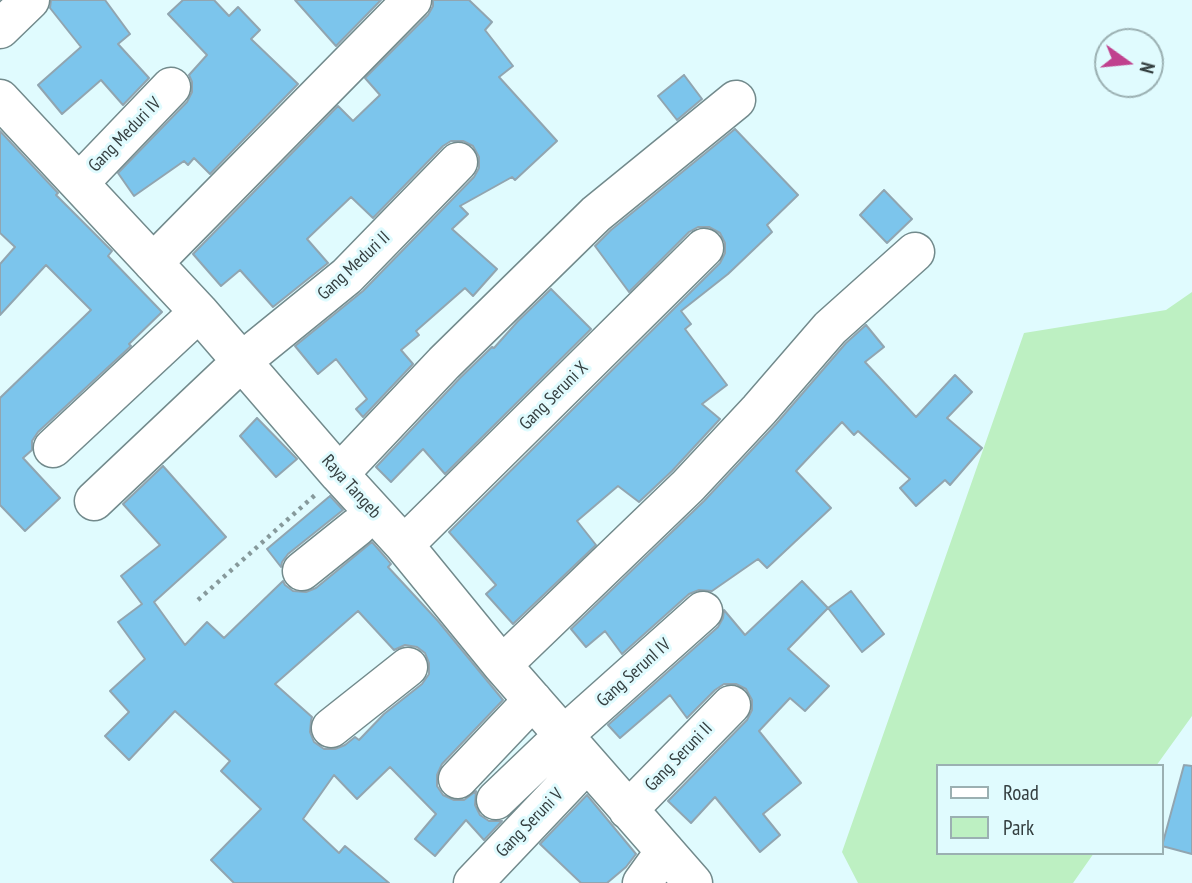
<!DOCTYPE html>
<style>
body{margin:0}
#map{position:relative;width:1192px;height:883px;overflow:hidden;background:#e0fbfe;font-family:"PT Sans Narrow",sans-serif}
canvas{display:block}
.legend{position:absolute;left:936px;top:764px;width:228px;height:91px;box-sizing:border-box;background:#e0fbfe;border:2px solid #9bb0b2;margin:0;padding:9px 12px;list-style:none;font-size:21px;color:#343f40}
.legend li{display:flex;align-items:center;gap:14px;height:35px}
.legend b{width:35px;border:2px solid #9bb0b2}
.north{position:absolute;left:1094px;top:28px;width:70px;height:70px;box-sizing:border-box;background:#e0fbfe;border:2px solid #9bb0b2;border-radius:50%;rotate:105deg;font-size:19px;font-weight:700;line-height:28px;text-align:center;color:#343f40}
.north::after{content:'';display:block;margin:auto;width:24px;height:32px;background:#c0418e;clip-path:polygon(50% 0,100% 100%,50% 72%,0 100%)}
</style>
<div id="map">
<canvas width="1192" height="883"></canvas>
<ul class="legend">
<li><b style="height:9px;background:#fff"></b>Road</li>
<li><b style="height:19px;background:#bdf0c2"></b>Park</li>
</ul>
<div class="north">N</div>
</div>
<script>
const context = document.querySelector('canvas').getContext('2d');
context.lineJoin = 'round';
function fill(path, color) {
  context.fillStyle = color;
  context.fill(path, 'evenodd');
}
function shape(rows) {
  const path = new Path2D();
  for (const r of rows) {
    path.moveTo(r[0], r[1]);
    for (let i = 2; i < r.length; i += 2) path.lineTo(r[i], r[i + 1]);
  }
  return path;
}
function strokePath(path, color, width, dash) {
  context.strokeStyle = color;
  context.lineWidth = width;
  context.lineCap = dash ? 'butt' : 'round';
  context.setLineDash(dash || []);
  context.stroke(path);
}
function drawText(font, color, halo, rows, align = 'center') {
  context.font = font + ' "PT Sans Narrow",sans-serif';
  context.lineWidth = 6;
  context.setLineDash([]);
  context.textBaseline = 'middle';
  context.strokeStyle = halo;
  context.fillStyle = color;
  for (const [text, x, y, turn = 0] of rows) {
    context.save();
    context.translate(x, y);
    context.rotate((+turn || 0) * Math.PI / 180);
    context.textAlign = isNaN(turn) ? turn : align;
    if (halo) context.strokeText(text, 0, 0);
    context.fillText(text, 0, 0);
    context.restore();
  }
}
fill(shape([
 [1192,292,1192,716,1156,766,938,766,938,853,1094,853,1073,883,858,883,842,852,1024,333,1166,310]
]), '#bdf0c2');
const building = shape([
 [51,0,105,0,130,34,118,44,149,78,123,105,101,80,62,114,38,85,81,47,50,8,51,0],
 [183,0,214,0,229,16,238,7,260,30,251,39,298,84,210,174,194,158,188,165,184,161,134,196,118,173,187,102,192,92,192,82,189,75,207,55,168,14,183,0],
 [295,0,381,0,336,46,295,0],
 [433,0,469,0,492,22,485,30,513,66,499,77,557,141,515,180,512,177,460,206,468,214,452,229,497,269,473,296,465,288,416,331,419,335,401,350,413,364,363,417,356,409,367,399,336,359,318,374,295,346,363,291,474,177,479,168,479,157,473,146,463,141,451,141,443,146,373,218,351,197,307,239,328,263,273,307,240,270,221,286,193,254,338,106,353,121,380,95,365,78,428,15,433,6,433,0],
 [684,75,702,99,677,120,658,96,684,75],
 [735,129,798,195,767,225,772,232,728,274,681,311,691,324,685,329,727,385,702,404,720,419,672,471,639,502,618,486,577,521,596,545,513,624,486,594,496,585,449,532,720,263,725,253,725,243,720,233,709,227,698,227,689,232,629,292,595,246,611,230,735,129],
 [0,131,58,193,56,195,112,251,108,256,162,312,129,344,131,346,38,432,32,441,32,450,23,458,60,498,25,531,0,505,0,398,91,310,46,265,0,315,0,264,15,247,0,233,0,131],
 [884,190,912,219,887,243,860,215,884,190],
 [551,289,591,329,445,474,423,449,391,482,376,467,460,378,492,347,494,348,518,321,551,289],
 [866,325,884,347,865,362,916,417,955,375,972,392,947,418,982,448,950,485,945,480,916,506,900,488,910,479,858,431,854,435,842,422,796,471,831,508,767,568,758,559,712,591,699,590,689,594,622,654,605,631,586,647,571,629,704,501,776,424,846,343,866,325],
 [257,418,297,459,276,477,240,436,257,418],
 [163,466,226,537,154,602,185,645,207,622,224,638,283,581,285,585,293,591,306,592,316,588,372,542,387,559,391,564,388,567,438,621,503,700,442,764,437,775,437,786,443,795,454,800,464,800,476,791,475,805,480,815,489,821,502,821,484,840,466,820,435,856,415,839,436,814,390,767,357,799,334,775,303,819,339,853,345,846,389,883,234,883,211,860,261,809,221,771,230,761,175,711,129,760,105,736,129,712,110,691,145,659,118,622,142,604,121,576,160,545,123,504,163,466],
 [358,611,394,650,405,645,417,647,425,653,429,663,429,674,422,684,384,714,359,740,355,737,345,745,335,749,324,749,314,742,310,732,311,721,312,717,275,684,358,611],
 [330,496,343,510,288,554,282,562,281,567,267,549,330,496],
 [802,581,828,608,788,649,829,686,805,711,790,698,759,731,801,783,763,814,780,835,760,852,715,797,691,823,668,801,747,720,752,710,752,700,746,689,736,684,724,684,715,690,687,718,670,695,620,738,608,725,718,627,723,618,724,610,745,635,802,581],
 [851,591,884,634,862,652,828,608,851,591],
 [1184,765,1192,766,1192,854,1162,846,1184,765],
 [587,795,636,854,626,867,607,883,581,883,540,844,587,795]
]);
fill(building, '#7cc5ec');
strokePath(building, '#91a5b0', 2);
const minor = shape([
 [0,29,30,0],
 [0,99,199,312,339,474,404,545,502,665,693,883],
 [79,183,171,87],
 [153,263,412,0],
 [53,448,199,312],
 [339,474,444,363,596,214,736,100],
 [94,501,241,362,347,276,458,162],
 [404,545,704,248],
 [302,571,357,527],
 [502,665,688,486,759,410,830,328,915,252],
 [331,728,408,667],
 [458,779,533,700],
 [496,800,564,735,703,611],
 [628,810,731,705],
 [473,883,587,763],
 [642,883,665,851]
]);
strokePath(minor, '#728a8c', 41);
strokePath(shape([
 [198,600,315,495]
]), '#86999b', 4.5, [3.5, 5]);
strokePath(minor, '#fff', 38);
drawText('18px', '#343f40', '#e0fbfe', [
 ["Gang Meduri IV",125,135,-46],
 ["Gang Meduri II",354,266,-43],
 ["Gang Seruni X",554,396,-45],
 ["Raya Tangeb",351,487,48],
 ["Gang SerunI IV",634,673,-42],
 ["Gang Seruni II",679,757,-46],
 ["Gang Seruni V",530,823,-46]
]);
</script>
